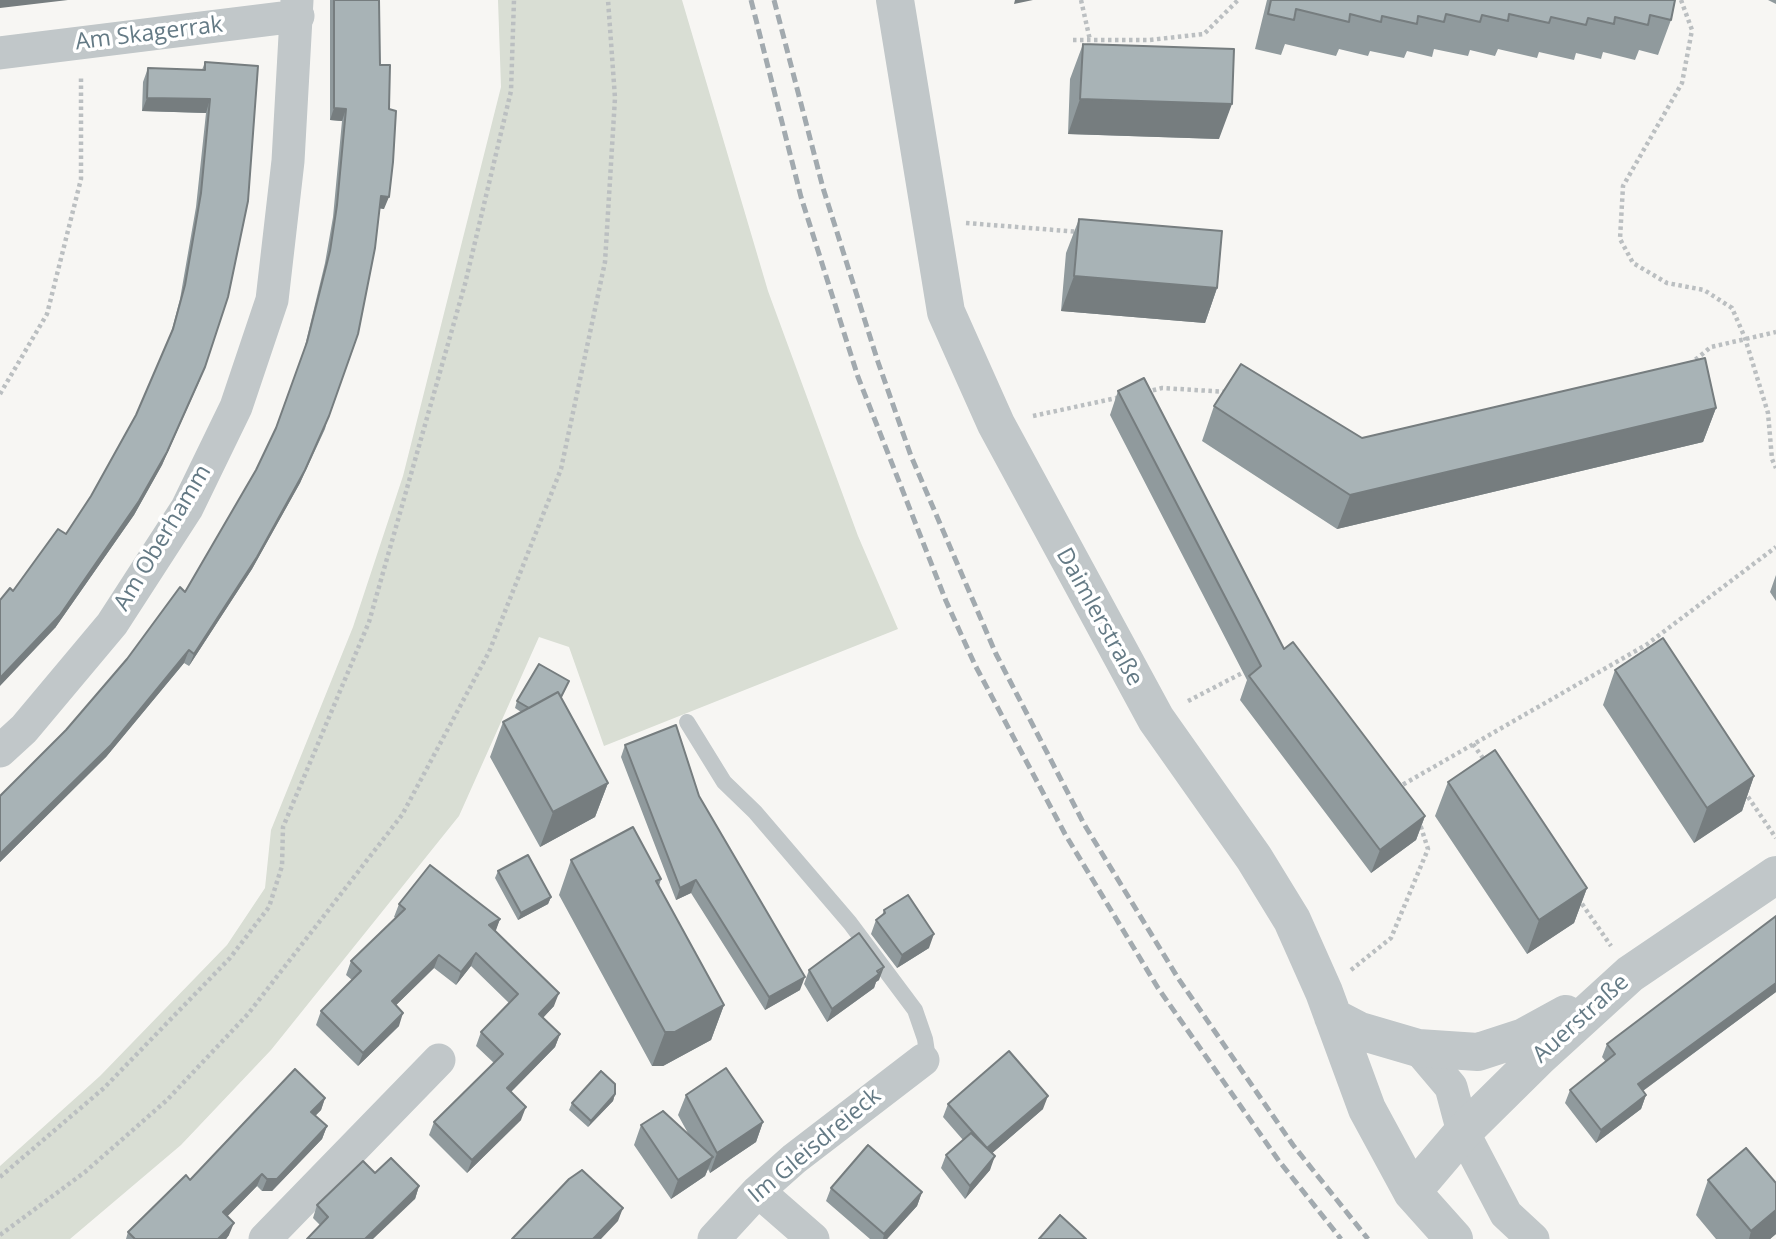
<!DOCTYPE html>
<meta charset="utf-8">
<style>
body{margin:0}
canvas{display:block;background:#f7f6f3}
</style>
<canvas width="1776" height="1239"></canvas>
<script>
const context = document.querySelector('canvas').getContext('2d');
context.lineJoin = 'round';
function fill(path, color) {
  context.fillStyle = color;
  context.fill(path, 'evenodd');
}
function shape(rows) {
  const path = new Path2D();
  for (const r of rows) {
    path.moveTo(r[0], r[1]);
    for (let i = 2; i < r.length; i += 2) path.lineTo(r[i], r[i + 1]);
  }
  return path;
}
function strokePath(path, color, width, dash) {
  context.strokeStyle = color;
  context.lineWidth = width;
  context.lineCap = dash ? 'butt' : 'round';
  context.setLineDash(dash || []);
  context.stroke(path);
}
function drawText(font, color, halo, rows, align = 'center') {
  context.font = font + ' "Open Sans",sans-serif';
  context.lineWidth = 7;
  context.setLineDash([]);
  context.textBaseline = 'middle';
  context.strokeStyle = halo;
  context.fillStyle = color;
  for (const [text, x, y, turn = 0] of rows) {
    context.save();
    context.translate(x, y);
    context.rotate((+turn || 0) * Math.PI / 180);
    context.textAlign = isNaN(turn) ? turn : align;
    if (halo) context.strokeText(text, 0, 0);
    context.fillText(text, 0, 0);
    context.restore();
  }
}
fill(shape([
 [498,0,682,0,768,291,858,536,898,629,604,746,569,647,539,637,459,816,271,1050,181,1145,70,1239,0,1239,0,1166,100,1076,227,945,265,888,271,830,353,627,403,476,501,87]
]), '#d9ded4');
strokePath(shape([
 [1081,0,1090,40],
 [1681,0,1692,30,1682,83,1623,186,1620,239,1633,263,1667,283,1704,290,1732,308,1745,338,1768,413,1772,459,1776,468],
 [1073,40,1149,40,1204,34,1238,0],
 [966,223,1080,232],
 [1690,364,1711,347,1776,332],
 [1146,392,1162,388,1228,392],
 [0,394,47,314,81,179,81,76],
 [1033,416,1121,397],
 [1188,701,1248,670],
 [1473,744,1485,761],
 [1397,788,1646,645,1776,547],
 [1744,791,1776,838],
 [1578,898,1611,946],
 [1351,970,1391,938,1428,849,1419,821],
 [0,1177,104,1088,230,958,269,907,282,866,283,827,369,622,465,284,511,91,514,0],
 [0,1235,85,1172,167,1100,248,1014,402,815,489,652,561,469,605,262,615,98,608,0]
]), '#bbbfc1', 4.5, [3.5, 3.5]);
strokePath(shape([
 [687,722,724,782,755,812,850,923,915,1010,925,1039,927,1052,923,1060]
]), '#c1c7c9', 16);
strokePath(shape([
 [0,53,298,16],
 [0,751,24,729,112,624,187,508,236,407,272,300,288,161,297,0],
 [1418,1048,1451,1087,1463,1132,1506,1214,1533,1239],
 [758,1191,813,1239],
 [265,1239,439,1060],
 [714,1239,758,1191,794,1159,923,1060]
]), '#c1c7c9', 33);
strokePath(shape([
 [895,0,946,312,996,424,1156,719,1254,858,1292,920,1324,992,1367,1109,1412,1192,1454,1239],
 [1333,1017,1360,1031,1418,1048,1478,1052,1524,1037,1566,1014],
 [1412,1192,1463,1132,1539,1057,1630,974,1776,875]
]), '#c1c7c9', 38);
strokePath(shape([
 [751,0,801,197,858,377,946,601,975,665,1065,834,1158,988,1279,1161,1341,1239],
 [774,0,823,188,878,362,911,456,996,654,1084,824,1178,978,1293,1145,1368,1239]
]), '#a2aaaf', 5, [10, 5]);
fill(shape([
 [330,0,379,0,380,65,384,209,380,208,325,429,300,483,252,569,189,666,184,663,106,757,0,862,0,796,66,730,185,592,256,470,276,428,303,354,325,263,333,217,342,121,330,120],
 [1267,0,1675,0,1671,20,1658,55,1639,50,1635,60,1603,52,1601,59,1576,53,1574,60,1539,52,1537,58,1498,49,1495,56,1470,50,1468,56,1434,49,1432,57,1407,51,1404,58,1370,51,1368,56,1339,49,1336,56,1285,44,1281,55,1255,49],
 [1768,0,1776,0,1776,4],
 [1083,44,1219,139,1068,134,1070,79],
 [205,62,258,66,200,380,162,465,134,515,55,628,13,591,66,534,91,496,136,415,170,337,180,299,196,207,206,113,142,111,143,82,148,68,202,70],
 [1079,219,1217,288,1205,323,1061,311,1066,253],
 [1118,391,1284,649,1425,816,1416,840,1371,873,1240,700,1247,680,1110,415],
 [1214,406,1362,438,1716,408,1703,442,1337,529,1202,441],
 [1776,575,1776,601,1770,592],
 [1615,670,1754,776,1742,811,1694,843,1603,705],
 [569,681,561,698,608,783,595,817,540,847,490,757,503,722,521,712,515,708,517,701],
 [625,745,699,796,800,990,765,1010,691,893,676,900,621,757],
 [1448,782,1587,888,1574,923,1527,954,1435,816],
 [571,860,661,879,659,886,724,1005,711,1040,663,1066,652,1066,559,895],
 [498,871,551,897,548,904,518,920,495,878],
 [399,904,500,919,495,931,554,1006,543,1018,560,1034,555,1047,511,1092,521,1120,467,1173,429,1135,434,1122,494,1063,476,1046,481,1032,509,1003,471,966,456,985,434,968,396,1005,399,1026,358,1066,316,1025,321,1011,352,980,346,975,351,961,396,918,394,917],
 [884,910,929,948,897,968,871,934,876,920,882,916],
 [1776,916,1776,992,1643,1091,1646,1095,1641,1109,1596,1143,1565,1103,1570,1090,1606,1062,1602,1057,1607,1044],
 [809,970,879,980,876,982,874,988,827,1022,804,984],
 [615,1094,613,1101,588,1127,569,1110,572,1103],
 [686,1095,763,1122,756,1142,710,1173,708,1169,705,1176,671,1199,634,1145,641,1125,689,1135,678,1115],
 [325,1098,321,1110,315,1116,327,1126,322,1139,272,1191,262,1191,257,1186,227,1216,229,1235,226,1239,126,1239,128,1232,190,1180],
 [948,1104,1043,1109,992,1153,990,1170,965,1199,941,1168,946,1155,963,1140,943,1117],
 [375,1173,419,1186,415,1199,320,1225,313,1218,317,1205],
 [1708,1180,1776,1183,1776,1234,1770,1239,1716,1239,1696,1215],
 [831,1188,922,1192,917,1206,887,1239,870,1239,826,1201]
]), '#909a9d');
fill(shape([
 [0,0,68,0,0,8],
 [1015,0,1033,0,1014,4],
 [147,98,210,99,206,113,142,111],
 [1080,99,1232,104,1219,139,1068,134],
 [334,108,346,109,342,121,330,120],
 [381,196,389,197,384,209,377,208],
 [1074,276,1217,288,1205,323,1061,311],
 [205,367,162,465,134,515,55,628,0,686,0,678],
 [1716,408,1703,442,1337,529,1350,495],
 [329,416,300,483,252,569,189,666,194,654],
 [189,650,184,663,106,757,0,862,0,854],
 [1754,776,1742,811,1694,843,1707,808],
 [608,783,595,817,540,847,553,812],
 [1425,816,1416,840,1371,873,1380,850],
 [696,880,691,893,676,900,680,888],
 [1587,888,1574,923,1527,954,1539,920],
 [551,897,548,904,518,920,521,913],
 [500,919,495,933,489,925],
 [934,934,929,948,897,968,902,955],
 [476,953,471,966,456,985,461,972],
 [439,955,434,968,387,1014,392,1001],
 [884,967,879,980,876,982,874,988,827,1022,832,1009],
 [805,977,800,990,765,1010,769,997],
 [1776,983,1776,992,1633,1098,1638,1084],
 [559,993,554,1006,534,1027,539,1014],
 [724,1005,711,1040,663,1066,652,1066,665,1032],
 [403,1013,399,1026,358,1066,363,1053],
 [560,1034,555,1047,502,1101,507,1088],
 [615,1094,613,1101,588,1127,591,1121],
 [1646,1095,1641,1109,1596,1143,1601,1130],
 [1048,1096,1043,1109,982,1162,987,1148],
 [325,1098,321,1110,307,1124,311,1112],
 [526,1107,521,1120,467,1173,472,1160],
 [763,1122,756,1142,710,1173,717,1153],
 [327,1126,322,1139,272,1191,262,1191,267,1179],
 [995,1156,990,1170,965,1199,970,1186],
 [713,1157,705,1176,671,1199,678,1180],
 [262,1174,257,1186,219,1225,223,1212],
 [419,1186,415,1199,373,1239,365,1239],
 [922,1192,917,1206,887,1239,883,1239,884,1234],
 [623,1208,618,1221,601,1239,593,1239],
 [1776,1210,1776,1234,1770,1239,1749,1239,1751,1231],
 [234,1223,229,1235,226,1239,218,1239]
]), '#767d7f');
const building = shape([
 [334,0,379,0,380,65,390,65,389,109,396,111,393,162,389,197,381,196,375,248,358,334,329,416,305,470,257,557,194,654,189,650,111,745,0,854,0,796,66,730,127,659,180,587,185,592,256,470,276,428,307,342,330,251,337,205,346,109,334,108,334,0],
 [1271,0,1675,0,1671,20,1650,15,1648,25,1615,17,1614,24,1588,18,1586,25,1551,17,1549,23,1509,14,1508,21,1482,15,1480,22,1446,14,1444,22,1418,16,1417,24,1382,16,1381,22,1350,14,1349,22,1296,9,1294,20,1268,14,1271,0],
 [1083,44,1234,49,1232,104,1080,99,1083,44],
 [205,62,258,66,248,201,228,297,205,367,167,452,139,501,60,615,0,678,0,600,10,588,13,591,58,529,66,534,91,496,136,415,173,329,185,285,201,193,210,99,147,98,148,68,205,70,205,62],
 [1079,219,1222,231,1217,288,1074,276,1079,219],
 [1705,358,1716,408,1350,495,1214,406,1241,364,1362,438,1705,358],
 [1144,378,1284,649,1293,642,1425,816,1380,850,1249,676,1261,666,1118,391,1144,378],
 [1663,638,1754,776,1707,808,1615,670,1663,638],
 [539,664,569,681,561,697,558,692,529,708,517,701,539,664],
 [558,692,608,783,553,812,503,722,558,692],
 [676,725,699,796,805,977,769,997,696,880,680,888,625,745,676,725],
 [1495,750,1587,888,1539,920,1448,782,1495,750],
 [633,827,661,879,656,881,724,1005,675,1032,665,1032,571,860,633,827],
 [528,855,551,897,521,913,498,871,528,855],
 [430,865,500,919,489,925,559,993,539,1014,560,1034,507,1088,526,1107,472,1160,434,1122,503,1054,481,1032,518,994,476,953,461,972,439,955,392,1001,403,1013,363,1053,321,1011,361,971,351,961,405,909,399,904,430,865],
 [908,895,934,934,902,955,876,920,885,913,884,910,908,895],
 [1776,916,1776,983,1638,1084,1646,1095,1601,1130,1570,1090,1615,1054,1607,1044,1776,916],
 [859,933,884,967,877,971,879,974,832,1009,809,970,859,933],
 [1009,1051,1048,1096,987,1148,948,1104,1009,1051],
 [726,1068,763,1122,717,1153,686,1095,726,1068],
 [295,1069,325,1098,311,1112,327,1126,277,1179,267,1179,262,1174,223,1212,234,1223,218,1239,135,1239,128,1232,186,1175,190,1180,295,1069],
 [601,1071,615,1084,615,1094,591,1121,572,1103,601,1071],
 [663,1111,713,1157,678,1180,641,1125,663,1111],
 [971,1133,995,1156,970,1186,946,1155,971,1133],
 [868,1145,922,1192,884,1234,831,1188,868,1145],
 [1746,1148,1776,1183,1776,1210,1751,1231,1708,1180,1746,1148],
 [391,1158,419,1186,365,1239,307,1239,328,1217,317,1205,363,1161,375,1173,391,1158],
 [582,1170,623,1208,593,1239,512,1239,569,1179,582,1170],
 [1060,1215,1086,1239,1039,1239,1060,1215]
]);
fill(building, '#a8b3b6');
strokePath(building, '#767d7f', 2);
drawText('23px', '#647a85', '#fff', [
 ["Am Skagerrak",149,34,-7],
 ["Am Oberhamm",163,538,-59],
 ["Daimlerstraße",1099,617,61],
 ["Auerstraße",1581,1019,-42],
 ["Im Gleisdreieck",815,1146,-40]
]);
</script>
